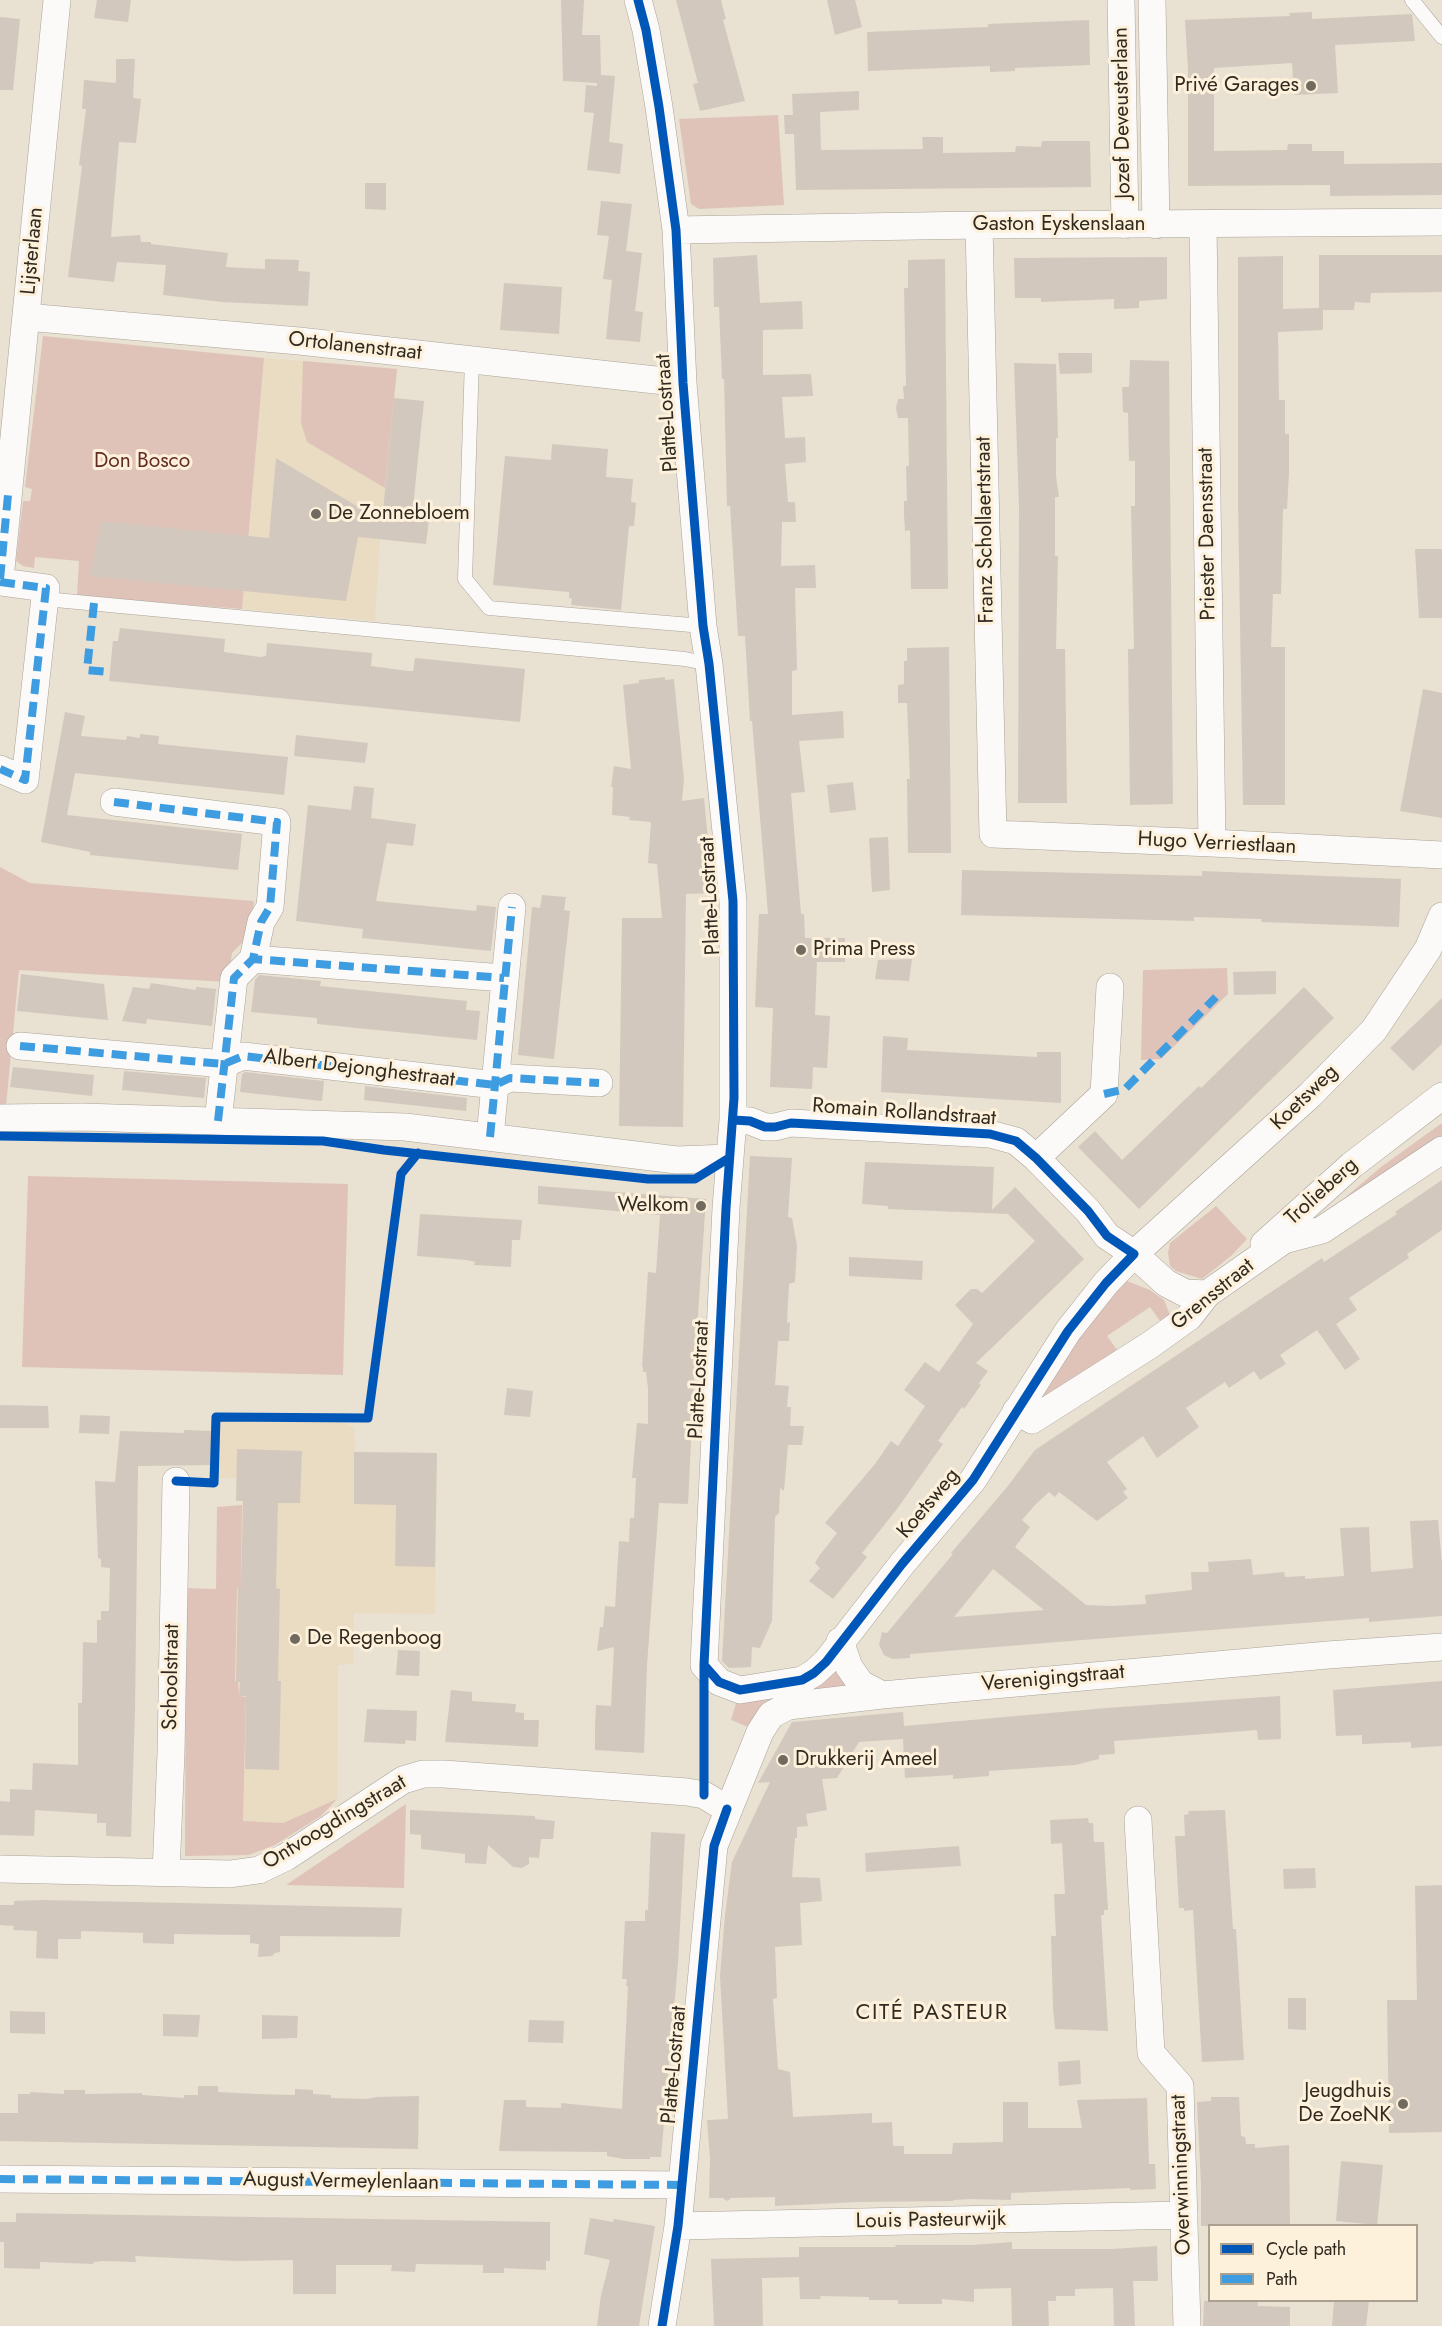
<!DOCTYPE html>
<meta charset="utf-8">
<style>
body{margin:0}
#map{position:relative;width:1442px;height:2326px;overflow:hidden;background:#e9e1d2;font-family:Jost,sans-serif}
canvas{display:block}
.legend{position:absolute;left:1208px;top:2224px;width:210px;height:78px;box-sizing:border-box;background:#fef1db;border:2px solid #aca190;margin:0;padding:8px 10px;list-style:none;font-size:18px;color:#302a20}
.legend li{display:flex;align-items:center;gap:12px;height:30px}
.legend b{width:30px;border:2px solid #aca190}
</style>
<div id="map">
<canvas width="1442" height="2326"></canvas>
<ul class="legend">
<li><b style="height:8px;background:#0057b8"></b>Cycle path</li>
<li><b style="height:8px;background:#3e9ce0"></b>Path</li>
</ul>
</div>
<script>
const context = document.querySelector('canvas').getContext('2d');
context.lineJoin = 'round';
function fill(path, color) {
  context.fillStyle = color;
  context.fill(path, 'evenodd');
}
function shape(rows) {
  const path = new Path2D();
  for (const r of rows) {
    path.moveTo(r[0], r[1]);
    for (let i = 2; i < r.length; i += 2) path.lineTo(r[i], r[i + 1]);
  }
  return path;
}
function strokePath(path, color, width, dash) {
  context.strokeStyle = color;
  context.lineWidth = width;
  context.lineCap = dash ? 'butt' : 'round';
  context.setLineDash(dash || []);
  context.stroke(path);
}
function drawText(font, color, halo, rows, align = 'center') {
  context.font = font + ' Jost,sans-serif';
  context.lineWidth = 6;
  context.setLineDash([]);
  context.textBaseline = 'middle';
  context.strokeStyle = halo;
  context.fillStyle = color;
  for (const [text, x, y, turn = 0] of rows) {
    context.save();
    context.translate(x, y);
    context.rotate((+turn || 0) * Math.PI / 180);
    context.textAlign = isNaN(turn) ? turn : align;
    if (halo) context.strokeText(text, 0, 0);
    context.fillText(text, 0, 0);
    context.restore();
  }
}
fill(shape([
 [264,358,397,369,380,540,375,621,242,609],
 [335,1420,354,1427,355,1452,437,1453,435,1614,354,1613,353,1664,338,1665,337,1799,283,1823,243,1822,246,1697,238,1697,238,1682,235,1682,237,1587,241,1587,242,1478,216,1478,219,1421]
]), '#eadcc2');
fill(shape([
 [778,115,784,205,699,209,691,204,679,119],
 [43,336,264,358,242,609,77,596,79,561,35,557,34,568,23,566,16,561,23,501,30,501,32,489,25,487],
 [303,361,397,369,385,488,307,442,301,423],
 [0,867,30,883,254,901,250,935,232,953,228,982,19,970,6,1106,0,1106],
 [1227,968,1228,994,1161,1059,1141,1060,1143,970],
 [1442,1123,1442,1140,1330,1215,1347,1196,1381,1167],
 [28,1176,348,1184,343,1375,22,1367],
 [1216,1206,1247,1239,1231,1256,1202,1279,1176,1271,1170,1266,1168,1253,1170,1243],
 [1127,1281,1150,1290,1164,1300,1170,1315,1163,1325,1150,1307,1107,1336,1120,1354,1026,1407,1122,1282],
 [242,1505,241,1588,237,1588,235,1681,238,1682,239,1696,246,1697,243,1821,283,1823,337,1799,321,1816,275,1845,249,1855,185,1856,186,1588,216,1589,217,1507],
 [826,1662,861,1684,788,1706,760,1732,731,1720,740,1690],
 [406,1804,404,1888,286,1885]
]), '#dfc3b9');
fill(shape([
 [97,0,131,0,128,22,94,18],
 [561,0,584,0,582,35,600,35,601,75,615,76,609,142,623,144,620,174,587,170,594,113,584,112,586,85,597,86,597,83,563,81],
 [676,0,721,0,726,19,723,20,745,101,700,111,693,84,698,83],
 [827,0,855,0,862,27,835,35],
 [1312,12,1312,19,1412,14,1415,41,1335,45,1338,93,1294,95,1292,63,1214,68,1214,151,1287,150,1288,144,1312,144,1312,151,1344,151,1344,164,1442,163,1442,195,1330,196,1330,185,1188,186,1188,69,1185,20,1290,16,1289,13],
 [0,17,20,19,13,90,0,90],
 [1089,20,1090,65,1015,68,1015,71,990,72,990,66,868,71,867,32,988,27,988,24],
 [116,59,135,59,133,98,141,99,136,143,119,142,111,237,140,235,141,242,151,242,151,244,228,253,226,267,265,269,265,259,299,260,298,271,310,272,308,306,222,302,163,295,166,265,117,262,114,282,68,277,82,166,79,165,86,109,82,109,84,80,116,83],
 [859,91,859,110,820,112,821,150,923,149,922,137,943,137,943,153,1015,152,1016,146,1041,147,1042,141,1090,141,1091,187,796,190,794,134,785,134,784,115,793,115,792,94],
 [365,183,386,183,386,210,365,209],
 [601,201,632,204,626,251,642,253,635,311,643,312,640,342,606,339,612,280,603,279,609,236,597,235],
 [757,255,760,303,802,301,803,329,763,330,763,375,811,374,813,396,782,397,785,438,805,437,806,462,785,464,788,502,795,502,796,522,782,522,781,566,815,565,816,588,795,588,797,670,792,671,792,715,843,711,844,738,799,741,805,792,791,793,801,914,804,914,805,938,845,938,845,962,817,962,815,1015,830,1016,827,1068,813,1067,812,1089,770,1087,773,1008,755,1007,759,914,768,914,752,721,750,721,745,636,738,636,730,506,727,506,724,379,722,379,719,307,714,307,713,258],
 [1319,255,1442,255,1442,292,1371,293,1370,303,1355,302,1354,310,1323,310,1323,330,1278,332,1279,400,1285,400,1285,434,1289,434,1289,473,1287,509,1283,509,1281,594,1273,594,1271,647,1285,647,1285,805,1243,805,1238,499,1238,257,1283,256,1283,309,1319,308],
 [1167,257,1167,299,1139,301,1139,308,1114,309,1114,299,1041,302,1041,298,1015,298,1014,258],
 [945,259,948,589,911,589,910,530,905,531,904,514,904,501,907,501,906,466,909,466,908,418,898,418,896,408,898,399,904,399,903,386,906,386,904,288,908,288,908,260],
 [504,283,562,287,559,334,500,330],
 [1058,353,1092,353,1092,373,1060,374],
 [1130,360,1169,361,1173,804,1130,805,1128,649,1134,649,1131,506,1135,506,1135,461,1129,461,1128,413,1123,412,1122,387,1129,387],
 [1014,363,1056,364,1058,438,1056,438,1056,476,1059,497,1055,497,1055,556,1058,556,1056,649,1065,649,1067,803,1018,803,1019,507],
 [394,398,424,401,414,497,415,510,430,512,426,544,358,537,346,601,89,576,101,521,269,538,276,458,382,521],
 [552,444,608,449,606,477,633,479,631,502,636,503,634,526,629,526,621,610,571,605,572,599,569,598,569,592,493,585,505,456,551,460],
 [1415,549,1442,549,1442,618,1419,618],
 [120,628,225,639,224,652,260,657,266,656,267,643,372,653,371,666,408,671,413,671,415,658,525,669,520,722,109,681,113,641,118,641],
 [949,647,951,853,908,853,907,779,910,779,907,703,898,703,898,685,904,684,904,661,907,661,907,648],
 [665,677,665,680,674,679,684,779,682,801,704,798,713,893,686,894,683,1127,619,1126,622,918,662,918,657,864,648,863,651,822,629,820,630,817,612,815,613,787,611,787,614,766,631,769,623,685,639,683,639,680],
 [1423,689,1442,693,1442,818,1400,811],
 [65,712,85,716,81,736,126,740,127,736,140,738,140,734,159,736,158,744,288,757,284,795,75,773,67,815,242,834,238,870,90,855,90,852,41,842],
 [296,735,368,743,365,763,294,756],
 [853,782,856,810,830,813,827,785],
 [354,786,374,788,371,818,416,824,413,846,387,843,376,901,476,911,477,905,496,907,491,951,362,938,363,929,296,921,308,805,351,810],
 [888,837,890,890,872,892,869,838],
 [962,870,1202,876,1202,871,1401,879,1399,927,1261,922,1262,919,1194,917,1194,921,961,915],
 [542,895,566,897,564,910,570,911,554,1059,518,1055,532,907,540,908],
 [912,959,909,981,875,979,878,960],
 [1276,971,1276,994,1234,995,1233,972],
 [21,974,104,984,108,1020,17,1011],
 [259,975,321,981,320,986,467,1001,466,1010,480,1011,477,1040,317,1024,317,1018,251,1012,255,980],
 [151,983,196,990,196,987,216,989,212,1026,147,1019,146,1024,122,1021,133,987,149,989],
 [1304,987,1334,1018,1139,1209,1078,1147,1095,1131,1122,1160,1199,1086,1201,1088],
 [1442,998,1442,1044,1413,1071,1390,1048],
 [883,1036,908,1038,907,1050,1037,1057,1037,1052,1061,1052,1061,1103,881,1092],
 [13,1067,94,1075,92,1096,10,1087],
 [124,1071,206,1078,204,1098,122,1090],
 [245,1072,324,1081,322,1101,240,1092,242,1074],
 [365,1086,467,1098,466,1111,364,1100],
 [750,1156,792,1158,788,1217,792,1218,797,1246,795,1282,789,1284,787,1322,790,1323,789,1341,778,1341,775,1385,789,1386,787,1407,791,1407,790,1426,804,1426,802,1445,788,1445,784,1491,780,1488,779,1513,775,1517,772,1621,760,1648,752,1647,751,1667,729,1668,722,1661],
 [865,1162,994,1167,992,1210,1015,1187,1084,1259,976,1363,988,1371,979,1383,981,1385,964,1409,962,1407,938,1441,943,1444,897,1509,862,1553,867,1557,833,1599,809,1581,820,1568,815,1563,819,1556,837,1533,825,1523,875,1464,891,1441,898,1446,925,1406,904,1390,925,1362,939,1372,973,1324,955,1305,971,1289,977,1289,982,1293,1035,1241,1008,1214,888,1209,888,1206,862,1204],
 [1442,1180,1442,1230,1407,1254,1409,1258,1349,1298,1357,1310,1336,1324,1360,1359,1345,1370,1317,1330,1280,1355,1286,1364,1260,1380,1254,1371,1229,1388,1225,1382,1186,1408,1199,1427,1157,1458,1143,1436,1107,1462,1127,1489,1123,1492,1128,1498,1097,1521,1059,1492,1055,1497,1049,1492,1036,1504,1022,1520,1030,1527,1015,1547,1086,1605,1112,1606,1146,1604,1145,1595,1192,1590,1191,1572,1209,1572,1208,1562,1251,1559,1253,1575,1284,1572,1285,1577,1305,1576,1305,1579,1344,1576,1340,1528,1369,1527,1371,1572,1413,1568,1410,1521,1438,1520,1442,1564,1442,1616,1369,1622,1369,1618,1132,1636,910,1654,910,1658,892,1659,884,1655,879,1645,882,1632,887,1633,953,1554,951,1553,1007,1487,1035,1450,1322,1258,1324,1262,1397,1214,1395,1212],
 [993,1569,1044,1610,954,1617],
 [538,1186,706,1199,695,1358,688,1504,659,1503,647,1665,644,1753,595,1750,595,1725,596,1705,611,1706,614,1647,597,1651,600,1627,603,1627,605,1606,615,1607,619,1541,629,1542,630,1518,634,1518,636,1478,632,1478,637,1423,648,1424,648,1388,646,1372,643,1372,643,1367,642,1367,648,1272,656,1273,660,1215,538,1204],
 [420,1214,522,1220,520,1240,512,1240,511,1267,474,1265,475,1262,467,1260,417,1256],
 [849,1257,923,1261,922,1280,849,1276],
 [507,1388,533,1391,530,1417,504,1415],
 [0,1405,48,1406,49,1428,0,1428],
 [80,1415,110,1416,109,1434,79,1433],
 [184,1430,214,1431,213,1465,138,1466,135,1710,131,1837,106,1836,106,1823,97,1823,97,1814,35,1810,34,1836,0,1835,0,1801,10,1802,10,1789,32,1790,33,1763,78,1765,78,1703,82,1703,83,1642,97,1643,97,1620,101,1620,101,1611,109,1611,110,1568,101,1567,101,1559,98,1558,95,1481,115,1482,120,1431,184,1433],
 [237,1449,302,1451,300,1503,278,1503,276,1588,280,1589,278,1681,281,1681,279,1770,245,1769,246,1696,239,1696,240,1682,236,1682,238,1588,241,1588,243,1501,236,1501],
 [354,1452,437,1453,435,1567,395,1566,396,1505,354,1504],
 [398,1650,420,1651,419,1676,396,1675],
 [1442,1681,1442,1746,1411,1748,1411,1742,1362,1744,1362,1735,1336,1736,1333,1690],
 [451,1690,472,1692,472,1701,516,1704,515,1712,524,1713,524,1720,539,1720,538,1747,445,1742],
 [1280,1696,1281,1739,1258,1740,1257,1730,1114,1741,1115,1754,1099,1755,1099,1759,1075,1765,989,1771,989,1776,953,1779,953,1775,905,1778,903,1739,859,1742,837,1778,822,1779,827,1810,806,1814,808,1826,797,1827,797,1838,795,1838,792,1877,820,1878,822,1901,800,1903,802,1945,775,1947,777,1998,773,1999,778,2069,790,2072,793,2117,872,2113,872,2123,892,2122,893,2146,904,2146,904,2154,952,2154,953,2143,1003,2142,1003,2102,1028,2102,1028,2128,1082,2128,1077,2100,1147,2098,1149,2164,1155,2164,1156,2189,1130,2190,1130,2188,1011,2193,1011,2200,971,2199,953,2200,953,2201,858,2202,775,2206,775,2197,731,2198,727,2201,723,2198,709,2198,710,2159,707,2120,728,2119,720,1976,725,1915,732,1862,770,1782,758,1783,792,1722,903,1712,904,1726,1106,1708],
 [367,1709,417,1711,416,1741,406,1740,405,1744,364,1742],
 [410,1810,535,1816,535,1819,555,1821,553,1839,541,1839,539,1858,529,1857,529,1864,522,1868,513,1867,488,1845,486,1864,465,1863,465,1854,421,1849,421,1835,410,1834],
 [1225,1810,1233,1929,1236,1929,1244,2060,1202,2062,1193,1910,1184,1911,1184,1908,1179,1908,1175,1836,1185,1836,1184,1815,1189,1814,1188,1811],
 [1088,1818,1089,1823,1093,1823,1094,1842,1104,1842,1108,1910,1104,1910,1104,1915,1101,1915,1108,2031,1055,2029,1053,2008,1051,1936,1056,1936,1054,1894,1065,1894,1062,1843,1051,1844,1050,1820],
 [651,1832,685,1834,678,1963,661,2157,650,2157,650,2159,624,2159,607,2156,607,2152,499,2151,504,2100,526,2100,526,2107,561,2108,561,2103,622,2109,628,1986,626,1986,627,1979,622,1979,625,1921,645,1921,645,1910,648,1910],
 [959,1846,961,1866,866,1872,865,1853],
 [1315,1868,1316,1888,1284,1889,1283,1869],
 [1442,1885,1442,2132,1389,2133,1387,2000,1417,2000,1415,1886],
 [42,1900,229,1904,402,1908,400,1937,280,1936,280,1952,275,1953,272,1956,258,1957,259,1944,250,1943,250,1935,174,1934,174,1944,143,1943,143,1933,81,1931,81,1939,58,1939,58,1959,36,1958,37,1931,13,1930,14,1926,0,1925,0,1905,14,1905,14,1901],
 [1288,1998,1306,1998,1306,2030,1288,2029],
 [10,2011,45,2012,45,2034,10,2033],
 [163,2014,200,2015,198,2037,163,2036],
 [262,2015,298,2016,297,2038,262,2039],
 [529,2020,564,2021,563,2043,528,2042],
 [1080,2060,1081,2084,1059,2086,1058,2062],
 [198,2086,218,2086,218,2092,256,2094,295,2095,295,2089,313,2090,313,2094,331,2095,331,2098,366,2099,377,2097,419,2096,418,2149,0,2141,0,2113,18,2113,18,2094,30,2094,30,2092,64,2094,64,2090,85,2090,85,2094,142,2093,142,2095,184,2098,184,2095,198,2095],
 [1211,2097,1239,2097,1241,2136,1245,2137,1246,2144,1255,2144,1255,2148,1289,2145,1290,2226,1201,2226,1201,2184,1197,2102,1211,2101],
 [1341,2161,1383,2165,1377,2225,1336,2221],
 [16,2213,550,2222,550,2261,546,2261,546,2270,504,2268,504,2273,483,2273,483,2265,416,2264,415,2272,391,2271,392,2265,336,2265,336,2294,293,2294,293,2260,237,2261,135,2256,136,2262,102,2261,94,2262,93,2264,40,2262,40,2269,4,2268,4,2242,0,2242,0,2222,16,2222],
 [590,2218,613,2222,614,2219,655,2226,639,2326,597,2326,601,2295,610,2260,584,2254],
 [1012,2242,1012,2249,1112,2249,1157,2246,1158,2281,1133,2281,1135,2326,1114,2326,1113,2288,1075,2289,1075,2296,1056,2296,1056,2301,1048,2301,1049,2326,1012,2326,1011,2288,974,2289,974,2302,942,2299,942,2304,898,2304,898,2300,869,2300,869,2297,820,2296,821,2299,800,2299,799,2277,762,2278,763,2326,714,2326,711,2259,799,2257,799,2247,896,2247,895,2245,973,2245],
 [1204,2301,1258,2301,1258,2306,1290,2307,1290,2326,1203,2326],
 [1334,2301,1369,2301,1366,2326,1332,2326]
]), '#d3c8bd');
const service = shape([
 [1412,0,1442,37],
 [472,359,465,579,489,608,703,626],
 [45,599,685,659,709,664]
]);
const minor = shape([
 [638,0,646,30,659,107,676,230,683,383,703,626,709,664,733,901,733,1120,726,1208,704,1665,719,1682,740,1690,802,1680,814,1673,826,1662,902,1564,973,1480,1068,1331,1106,1283,1134,1254,1107,1236,1088,1211,1036,1158,1016,1141,990,1134,791,1123,775,1127,765,1127,750,1121,733,1120],
 [1121,0,1125,225],
 [1152,0,1156,225],
 [1203,224,1212,843],
 [979,225,993,834,1212,843,1442,855],
 [676,230,979,225,1442,222],
 [26,317,299,341,683,383],
 [0,579,57,0],
 [0,582,46,588,25,780,0,769],
 [114,802,277,822,270,907,261,922,253,959,504,978],
 [20,1046,224,1064,243,1056,495,1085,510,1078,599,1083],
 [0,1118,82,1117,405,1127,677,1160,729,1158],
 [218,1121,234,978,253,959],
 [490,1137,512,907],
 [1036,1158,1104,1094,1110,987],
 [1264,1244,1352,1165,1442,1096],
 [1207,1294,1185,1293,1166,1283,1134,1254,1310,1095,1374,1030,1428,949,1442,916],
 [1016,1411,1032,1420,1150,1345,1189,1317,1207,1294,1284,1240,1322,1230,1442,1150],
 [840,1641,849,1667,861,1684,882,1695],
 [1138,1820,1151,2053,1180,2086,1187,2326],
 [0,1869,230,1874,259,1870,286,1857,403,1780,423,1774,444,1774,687,1792,704,1795,727,1809],
 [166,1873,171,1753,176,1481],
 [0,2179,682,2185],
 [678,2226,1184,2215],
 [662,2326,678,2226,714,1846,760,1732,771,1715,788,1706,882,1695,1328,1655,1442,1647]
]);
strokePath(service, '#a9a398', 15);
strokePath(minor, '#a9a398', 28);
strokePath(service, '#fcfaf8', 14);
strokePath(minor, '#fcfaf8', 27);
strokePath(shape([
 [0,579,8,495],
 [0,582,46,588,25,780,0,769],
 [94,603,87,670,109,672],
 [114,802,277,822,270,907,261,922,253,959,504,978],
 [20,1046,224,1064,243,1056,495,1085,510,1078,599,1083],
 [1104,1094,1125,1089,1216,997],
 [218,1121,234,978,253,959],
 [490,1137,512,907],
 [0,2179,682,2185]
]), '#3e9ce0', 8, [15, 8]);
strokePath(shape([
 [638,0,646,30,659,107,676,230,683,383,703,626,709,664,733,901,734,1098,726,1208,704,1665,704,1795],
 [733,1120,750,1121,765,1127,775,1127,791,1123,990,1134,1016,1141,1036,1158,1088,1211,1107,1236,1134,1254],
 [0,1136,323,1141,384,1150,648,1179,695,1179,729,1158],
 [176,1481,214,1483,216,1417,368,1418,401,1174,418,1153],
 [704,1665,719,1682,740,1690,802,1680,814,1673,826,1662,902,1564,973,1480,1068,1331,1106,1283,1134,1254],
 [662,2326,678,2226,714,1846,727,1809]
]), '#0057b8', 9);
for (const [x, y, r, color] of [
 [1311,86,6,"#716a5e"],
 [316,514,6,"#716a5e"],
 [801,950,6,"#716a5e"],
 [701,1206,6,"#716a5e"],
 [295,1639,6,"#716a5e"],
 [783,1760,6,"#716a5e"],
 [1403,2104,6,"#716a5e"]
]) {
  const dot = new Path2D();
  dot.arc(x, y, r, 0, 2 * Math.PI);
  context.fillStyle = color;
  context.fill(dot);
  strokePath(dot, '#fef1db', 2);
}
drawText('21px', '#302a20', '#fef1db', [
 ["Privé Garages",1299,86,"right"],
 ["De Zonnebloem",328,514],
 ["Prima Press",813,950],
 ["Welkom",689,1206,"right"],
 ["De Regenboog",307,1639],
 ["Drukkerij Ameel",795,1760],
 ["Jeugdhuis",1391,2092,"right"],
 ["De ZoeNK",1391,2116,"right"]
], 'left');
drawText('21px', '#302a20', '#fef1db', [
 ["Jozef Deveusterlaan",1123,113,-91],
 ["Gaston Eyskenslaan",1059,225],
 ["Lijsterlaan",33,251,-85],
 ["Ortolanenstraat",355,347,6],
 ["Platte-Lostraat",668,413,-94],
 ["Franz Schollaertstraat",986,530,-91],
 ["Priester Daensstraat",1208,534,-91],
 ["Hugo Verriestlaan",1217,844,3],
 ["Platte-Lostraat",711,896,-93],
 ["Albert Dejonghestraat",359,1069,7],
 ["Koetsweg",1305,1098,-44],
 ["Romain Rollandstraat",904,1113,4],
 ["Trolieberg",1322,1192,-42],
 ["Grensstraat",1213,1295,-39],
 ["Platte-Lostraat",700,1380,-87],
 ["Koetsweg",929,1504,-50],
 ["Schoolstraat",172,1677,-89],
 ["Verenigingstraat",1053,1679,-5],
 ["Ontvoogdingstraat",335,1823,-31],
 ["Platte-Lostraat",675,2065,-85],
 ["Overwinningstraat",1182,2175,-92],
 ["August Vermeylenlaan",341,2182,1],
 ["Louis Pasteurwijk",931,2221,-1]
]);
drawText('21px', '#642b26', '#fef1db', [
 ["Don Bosco",142,462]
]);
context.letterSpacing = '1.5px';
drawText('22px', '#302a20', '#fef1db', [
 ["CITÉ PASTEUR",932,2014]
]);
context.letterSpacing = '0px';
</script>
